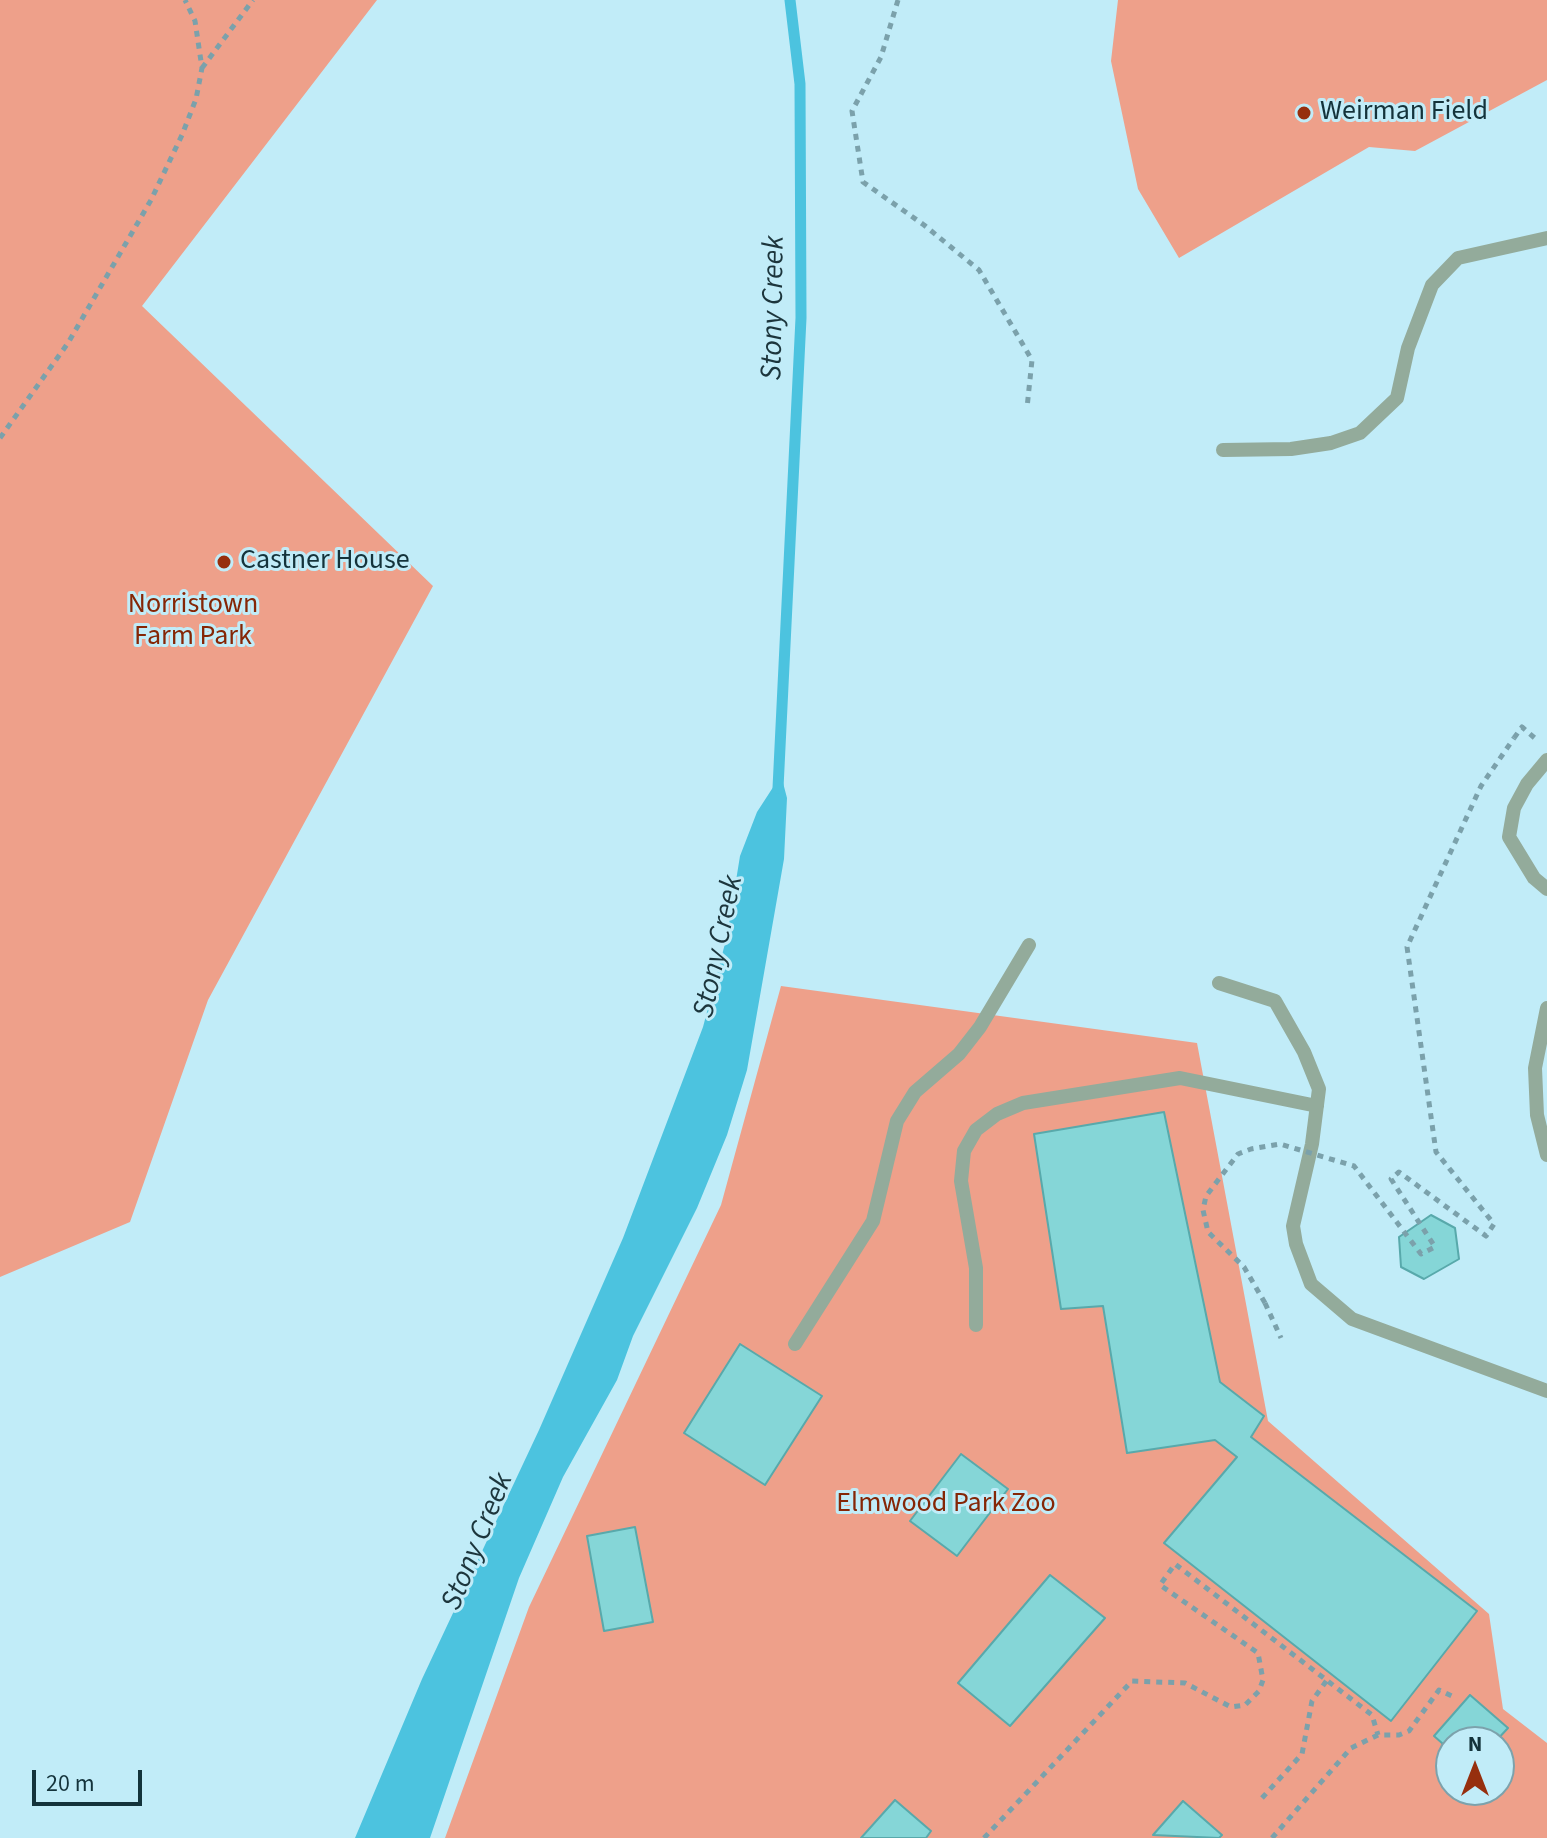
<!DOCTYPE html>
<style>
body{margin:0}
#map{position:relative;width:1547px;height:1838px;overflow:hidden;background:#c1ecf8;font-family:"Source Sans 3",sans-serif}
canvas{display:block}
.north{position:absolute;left:1435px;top:1726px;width:80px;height:80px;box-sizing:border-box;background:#c1ecf8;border:2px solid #7ca2ac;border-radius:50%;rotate:0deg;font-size:22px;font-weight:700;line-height:32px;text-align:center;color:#14333b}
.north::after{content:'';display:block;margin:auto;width:28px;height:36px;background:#962f0e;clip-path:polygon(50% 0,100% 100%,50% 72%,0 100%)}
.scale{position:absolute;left:32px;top:1770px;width:110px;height:36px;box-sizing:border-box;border:4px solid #14333b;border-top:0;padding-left:10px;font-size:24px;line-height:28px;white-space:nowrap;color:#14333b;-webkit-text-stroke:6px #c1ecf8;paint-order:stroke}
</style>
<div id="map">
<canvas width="1547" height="1838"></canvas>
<div class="north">N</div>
<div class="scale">20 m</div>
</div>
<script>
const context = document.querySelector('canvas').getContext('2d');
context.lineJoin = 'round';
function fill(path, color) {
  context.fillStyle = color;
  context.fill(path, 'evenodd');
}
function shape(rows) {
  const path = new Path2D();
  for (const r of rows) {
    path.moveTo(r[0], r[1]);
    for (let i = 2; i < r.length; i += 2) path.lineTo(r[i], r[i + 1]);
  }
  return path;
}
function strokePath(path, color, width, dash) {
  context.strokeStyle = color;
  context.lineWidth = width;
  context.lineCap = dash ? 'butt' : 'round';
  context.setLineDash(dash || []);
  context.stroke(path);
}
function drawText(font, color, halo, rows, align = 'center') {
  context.font = font + ' "Source Sans 3",sans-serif';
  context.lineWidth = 6;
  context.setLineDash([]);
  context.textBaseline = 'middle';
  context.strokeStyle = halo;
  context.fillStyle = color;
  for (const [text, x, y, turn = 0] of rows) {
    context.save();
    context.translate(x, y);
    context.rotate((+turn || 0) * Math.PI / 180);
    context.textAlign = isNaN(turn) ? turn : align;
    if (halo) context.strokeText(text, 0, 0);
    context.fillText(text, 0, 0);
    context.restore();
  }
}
fill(shape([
 [0,0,377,0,142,306,433,586,208,1000,130,1222,0,1277],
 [1118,0,1547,0,1547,80,1415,151,1369,147,1179,258,1138,189,1111,61],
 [781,986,1197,1043,1268,1421,1489,1614,1503,1709,1547,1743,1547,1838,445,1838,529,1607,721,1205],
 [1451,1742,1499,1742,1499,1790,1451,1790]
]), '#eea08a');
fill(shape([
 [781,775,787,798,784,859,747,1070,727,1135,697,1208,633,1336,617,1380,563,1477,519,1578,430,1838,355,1838,422,1679,539,1430,623,1238,703,1027,727,936,740,856,757,812]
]), '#4cc3df');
strokePath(shape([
 [778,788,801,318,800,84,790,0]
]), '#4cc3df', 11);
const building = shape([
 [1164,1112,1220,1382,1264,1416,1251,1437,1477,1611,1391,1721,1164,1543,1237,1457,1215,1440,1127,1453,1103,1306,1061,1309,1034,1134,1164,1112],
 [1431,1215,1455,1228,1459,1259,1424,1279,1401,1267,1399,1237,1431,1215],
 [740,1344,822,1396,765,1485,684,1433,740,1344],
 [961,1454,1008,1489,957,1556,910,1521,961,1454],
 [635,1527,653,1622,604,1631,587,1536,635,1527],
 [1050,1575,1105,1618,1010,1726,958,1683,1050,1575],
 [1470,1695,1508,1728,1495,1742,1451,1742,1451,1751,1434,1736,1470,1695],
 [895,1800,931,1831,926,1838,861,1838,895,1800],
 [1183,1801,1222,1835,1219,1838,1153,1835,1183,1801]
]);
fill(building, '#85d6d7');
strokePath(building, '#58a9ab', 2);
strokePath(shape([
 [898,0,881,57,852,111,863,182,924,225,979,270,1032,360,1027,408],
 [202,68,253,0],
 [0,438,68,343,151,200,182,135,196,99,202,68,195,21,185,0],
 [1514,738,1522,727,1537,740],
 [1265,1303,1281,1338],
 [1262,1798,1302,1754,1312,1701,1327,1680],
 [984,1838,1132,1681,1185,1683,1231,1707,1245,1705,1259,1691,1263,1680,1258,1653,1160,1585,1175,1564,1372,1715,1378,1735],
 [1272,1838,1351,1748,1378,1735,1399,1735,1409,1731,1439,1690,1456,1698]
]), '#7ba1ab', 5, [6, 6]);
strokePath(shape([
 [1223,450,1291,449,1331,443,1360,433,1397,398,1408,348,1432,285,1458,258,1547,238],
 [1547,760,1527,784,1514,808,1509,837,1534,878,1547,889],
 [1219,983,1275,1001,1304,1052,1319,1089,1312,1144,1293,1226,1296,1244,1311,1284,1352,1319,1547,1391],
 [1547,1008,1535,1068,1537,1115,1547,1155],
 [976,1325,976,1268,961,1181,964,1151,976,1130,997,1114,1023,1103,1180,1078,1317,1106],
 [795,1344,873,1221,897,1121,915,1092,959,1054,980,1027,1029,945]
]), '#93ab9b', 14);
strokePath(shape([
 [1265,1303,1244,1267,1208,1232,1203,1210,1206,1196,1238,1154,1251,1149,1280,1144,1354,1166,1421,1254,1435,1247,1391,1179,1399,1172,1486,1236,1494,1224,1436,1152,1407,947,1481,786,1514,738]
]), '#7ba1ab', 5, [6, 6]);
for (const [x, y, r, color] of [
 [1304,113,8,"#962f0e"],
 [224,562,8,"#962f0e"]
]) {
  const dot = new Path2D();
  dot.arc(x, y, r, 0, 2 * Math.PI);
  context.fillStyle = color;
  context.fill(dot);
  strokePath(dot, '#c1ecf8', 3);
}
drawText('28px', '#14333b', '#c1ecf8', [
 ["Weirman Field",1320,113],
 ["Castner House",240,562]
], 'left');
drawText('28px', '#852606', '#c1ecf8', [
 ["Norristown",193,606],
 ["Farm Park",193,638],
 ["Elmwood Park Zoo",946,1505]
]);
drawText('italic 30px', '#1c353c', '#c1ecf8', [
 ["Stony Creek",775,308,-89],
 ["Stony Creek",720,947,-78],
 ["Stony Creek",479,1542,-68]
]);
</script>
